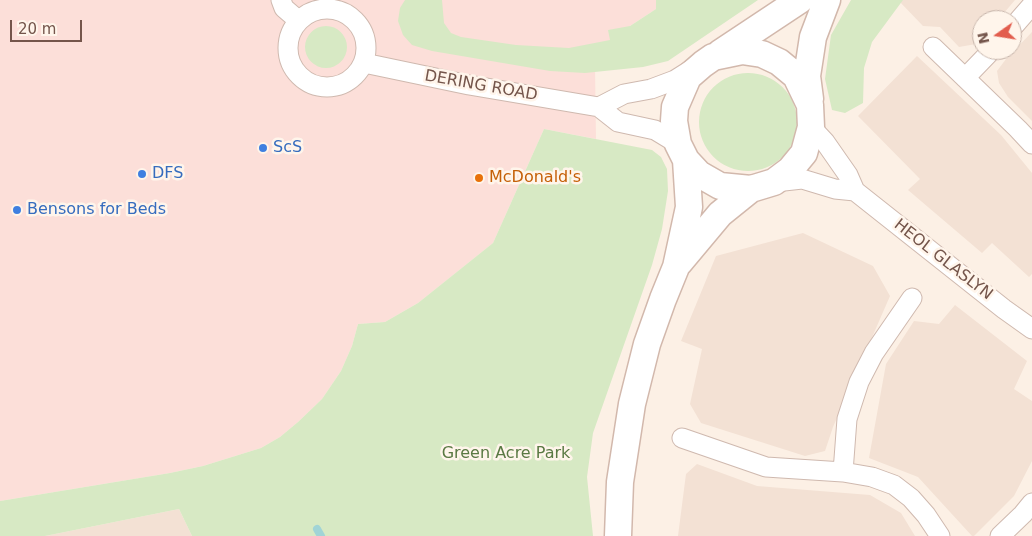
<!DOCTYPE html>
<style>
body{margin:0}
#map{position:relative;width:1032px;height:536px;overflow:hidden;background:#fcf0e5;font-family:"DejaVu Sans",sans-serif}
canvas{display:block}
.north{position:absolute;left:972px;top:10px;width:50px;height:50px;box-sizing:border-box;background:#fff5eb;border:1px solid #c7b5ab;border-radius:50%;rotate:257deg;font-size:14px;font-weight:700;line-height:20px;text-align:center;color:#74554b}
.north::after{content:'';display:block;margin:auto;width:18px;height:22px;background:#e25d4d;clip-path:polygon(50% 0,100% 100%,50% 72%,0 100%)}
.scale{position:absolute;left:10px;top:20px;width:72px;height:22px;box-sizing:border-box;border:2px solid #74554b;border-top:0;padding-left:6px;font-size:15px;line-height:18px;white-space:nowrap;color:#74554b;-webkit-text-stroke:4px #fff5eb;paint-order:stroke}
</style>
<div id="map">
<canvas width="1032" height="536"></canvas>
<div class="north">N</div>
<div class="scale">20 m</div>
</div>
<script>
const context = document.querySelector('canvas').getContext('2d');
context.lineJoin = 'round';
function fill(path, color) {
  context.fillStyle = color;
  context.fill(path, 'evenodd');
}
function shape(rows) {
  const path = new Path2D();
  for (const r of rows) {
    if (r.length === 3) {
      path.moveTo(r[0] + r[2], r[1]);
      path.arc(r[0], r[1], r[2], 0, 2 * Math.PI);
      continue;
    }
    path.moveTo(r[0], r[1]);
    for (let i = 2; i < r.length; i += 2) path.lineTo(r[i], r[i + 1]);
  }
  return path;
}
function strokePath(path, color, width, dash) {
  context.strokeStyle = color;
  context.lineWidth = width;
  context.lineCap = dash ? 'butt' : 'round';
  context.setLineDash(dash || []);
  context.stroke(path);
}
function drawText(font, color, halo, rows, align = 'center') {
  context.font = font + ' "DejaVu Sans",sans-serif';
  context.lineWidth = 5;
  context.setLineDash([]);
  context.textBaseline = 'middle';
  context.strokeStyle = halo;
  context.fillStyle = color;
  for (const [text, x, y, turn = 0] of rows) {
    context.save();
    context.translate(x, y);
    context.rotate((+turn || 0) * Math.PI / 180);
    context.textAlign = isNaN(turn) ? turn : align;
    if (halo) context.strokeText(text, 0, 0);
    context.fillText(text, 0, 0);
    context.restore();
  }
}
fill(shape([
 [898,0,1015,0,998,20,982,20,982,38,976,44,959,47,940,27,923,26],
 [1032,32,1032,121,1008,97,999,83,997,71,1006,59],
 [917,56,1001,135,1032,173,1032,274,1029,277,992,243,982,253,908,190,920,179,858,116],
 [803,233,873,266,890,296,833,427,825,451,805,456,701,423,690,404,702,349,681,341,716,256],
 [955,305,1027,361,1014,389,1032,401,1032,461,1014,496,974,536,972,536,918,477,869,458,886,364,914,321,939,324],
 [697,464,757,486,870,495,901,513,915,536,678,536,686,474],
 [179,509,192,536,45,536]
]), '#f3e1d4');
fill(shape([
 [0,0,656,0,656,9,630,26,595,66,596,139,544,129,493,243,418,303,385,322,358,324,352,346,341,371,322,399,298,422,280,437,261,448,203,466,170,473,0,501]
]), '#fcdfd9');
fill(shape([
 [405,0,442,0,444,23,451,33,461,37,516,45,569,48,610,40,608,30,630,26,656,9,656,0,758,0,668,61,643,67,585,73,550,71,432,51,412,45,403,35,398,21,400,8],
 [851,0,903,0,872,42,864,68,863,103,845,113,832,110,825,79,831,35],
 [326,47,21],
 [748,122,49],
 [544,129,652,150,661,157,667,169,668,191,662,229,652,265,593,433,587,477,593,536,192,536,179,509,45,536,0,536,0,501,170,473,203,466,261,448,280,437,298,422,322,399,341,371,352,346,358,324,385,322,418,303,493,243]
]), '#d7e9c4');
strokePath(shape([
 [317,529,321,536]
]), '#a1d4d6', 8);
const street = shape([
 [281,0,284,8,298,20],
 [327,48,39],
 [1012,28,1032,5],
 [933,47,1018,129,1032,144],
 [364,63,469,85,599,107,618,122,655,130,678,144],
 [965,78,992,50],
 [599,107,624,94,651,89,675,80,694,68],
 [811,127,825,142,848,175,855,191,1004,309,1032,329],
 [775,182,802,179,835,189,855,191],
 [682,438,766,467,843,472,872,477,894,485,911,498,926,515,940,536],
 [843,472,847,419,859,382,874,353,912,298],
 [1000,536,1023,514,1032,503]
]);
const secondary = shape([
 [720,53,800,0],
 [810,99,807,76,813,37,827,0],
 [679,263,720,214,751,189],
 [618,536,620,482,632,404,647,344,663,299,676,267,689,207,686,160,678,144,674,121,675,107,688,77,703,64,713,57,742,51,762,54,779,62,796,76,810,105,811,127,804,153,790,170,774,182,751,189,720,186,699,174,686,160]
]);
strokePath(street, '#cfb9af', 21);
strokePath(secondary, '#d2b8ac', 29);
strokePath(street, '#fff', 19);
strokePath(secondary, '#fff', 26);
for (const [x, y, r, color] of [
 [263,148,5,"#3f7fe0"],
 [142,174,5,"#3f7fe0"],
 [479,178,5,"#e8710a"],
 [17,210,5,"#3f7fe0"]
]) {
  const dot = new Path2D();
  dot.arc(x, y, r, 0, 2 * Math.PI);
  context.fillStyle = color;
  context.fill(dot);
  strokePath(dot, '#fff5eb', 2);
}
drawText('16px', '#74554b', '#fff5eb', [
 ["DERING ROAD",481,86,10],
 ["HEOL GLASLYN",943,260,38]
]);
drawText('16px', '#366cbe', '#fff5eb', [
 ["ScS",273,148],
 ["DFS",152,174],
 ["Bensons for Beds",27,210]
], 'left');
drawText('16px', '#c56008', '#fff5eb', [
 ["McDonald's",489,178]
], 'left');
drawText('16px', '#5a7943', '#fff5eb', [
 ["Green Acre Park",506,454]
]);
</script>
